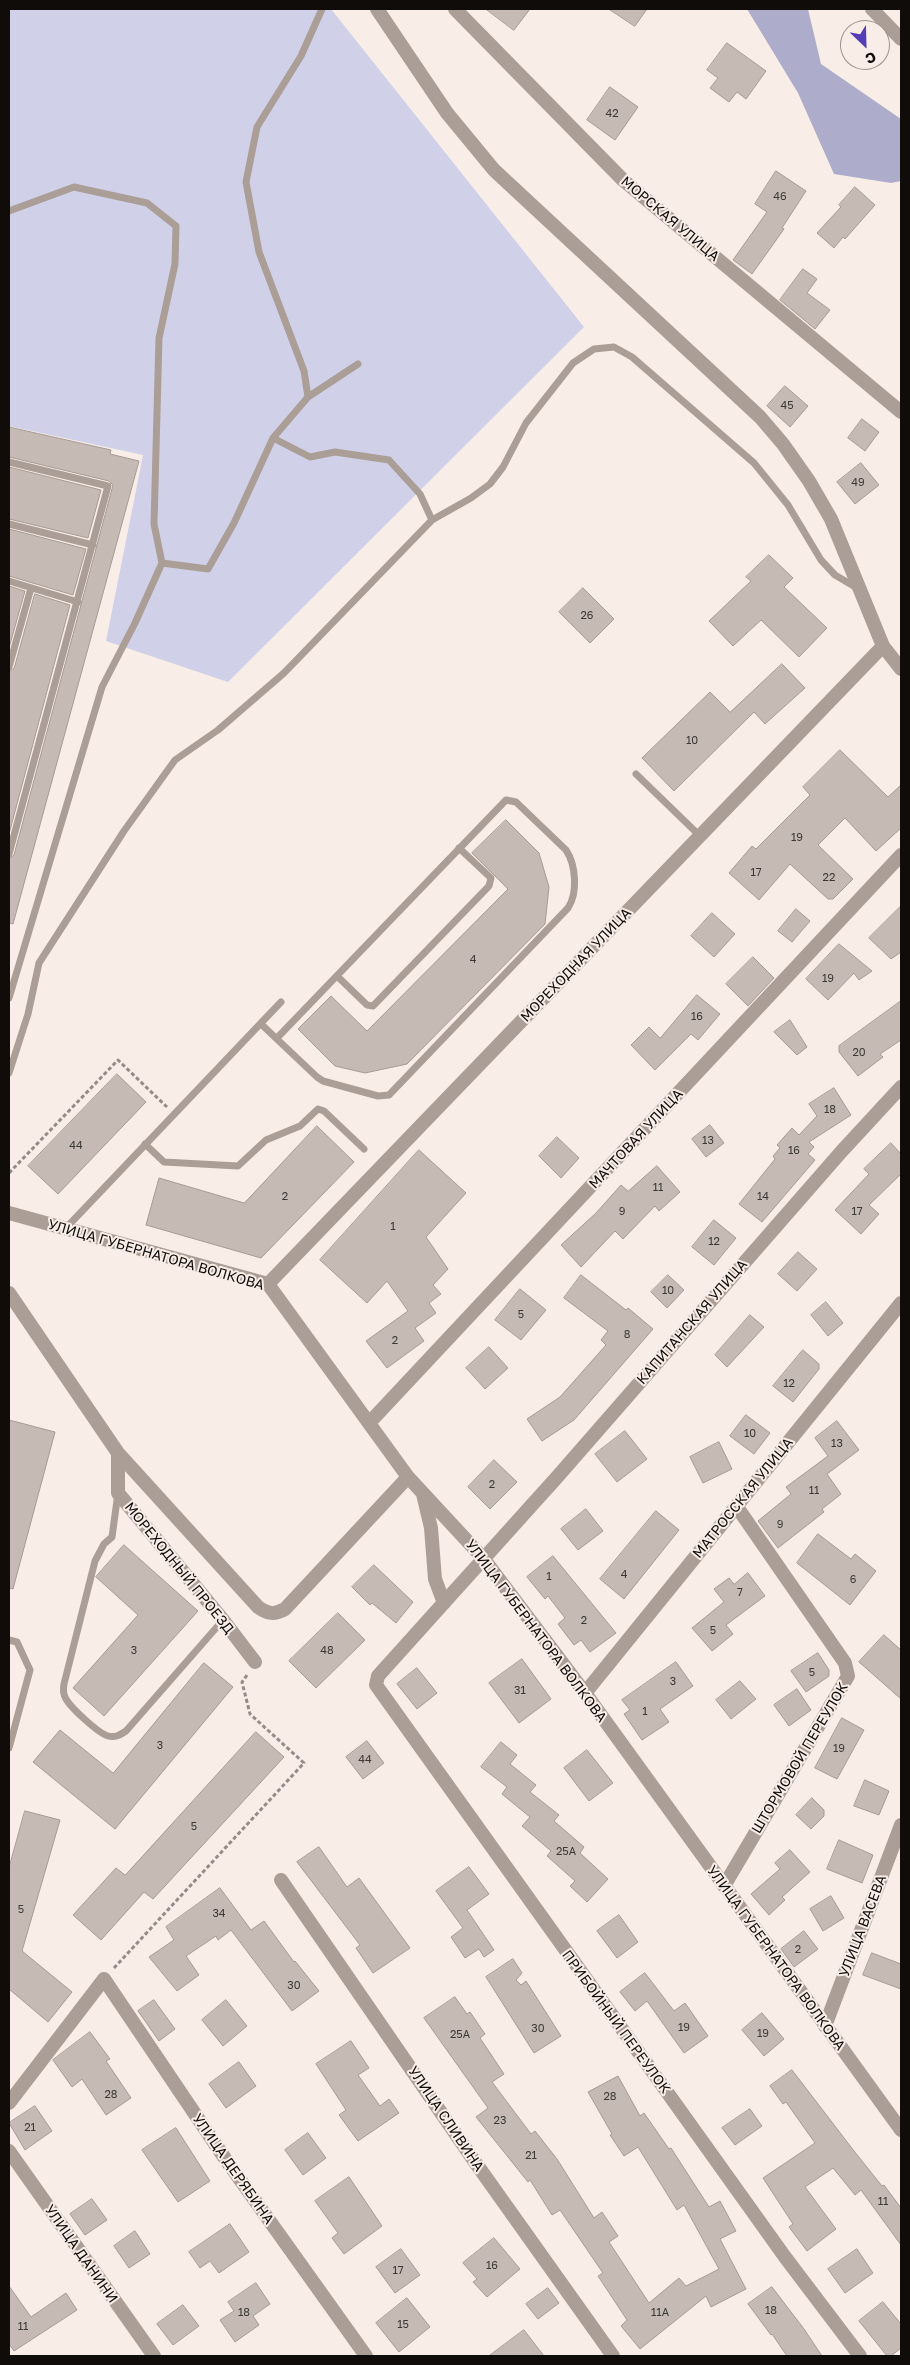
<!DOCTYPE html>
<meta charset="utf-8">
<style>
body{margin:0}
#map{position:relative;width:910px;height:2365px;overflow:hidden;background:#f9eee7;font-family:"Golos Text",sans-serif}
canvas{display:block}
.frame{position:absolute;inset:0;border:10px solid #0f0c0a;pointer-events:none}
.north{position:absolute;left:840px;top:20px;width:50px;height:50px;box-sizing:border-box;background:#f9eee7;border:1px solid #9b948f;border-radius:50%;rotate:156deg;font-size:14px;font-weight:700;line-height:20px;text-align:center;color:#0f0c0a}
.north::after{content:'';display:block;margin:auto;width:18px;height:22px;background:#543db5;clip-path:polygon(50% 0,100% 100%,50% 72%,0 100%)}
</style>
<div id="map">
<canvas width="910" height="2365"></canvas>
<div class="frame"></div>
<div class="north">С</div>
</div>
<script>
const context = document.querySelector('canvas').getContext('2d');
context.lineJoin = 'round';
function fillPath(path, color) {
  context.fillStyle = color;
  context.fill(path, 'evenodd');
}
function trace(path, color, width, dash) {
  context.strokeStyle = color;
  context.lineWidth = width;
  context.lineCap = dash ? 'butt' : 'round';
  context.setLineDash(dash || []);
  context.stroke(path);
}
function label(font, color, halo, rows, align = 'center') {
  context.font = font + ' "Golos Text",sans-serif';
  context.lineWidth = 4;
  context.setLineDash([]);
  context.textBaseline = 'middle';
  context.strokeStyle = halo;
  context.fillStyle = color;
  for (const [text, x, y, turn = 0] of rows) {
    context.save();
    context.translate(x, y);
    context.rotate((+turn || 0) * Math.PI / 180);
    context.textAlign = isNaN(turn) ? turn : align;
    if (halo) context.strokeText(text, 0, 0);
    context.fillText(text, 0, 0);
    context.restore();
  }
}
const green = new Path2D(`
 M9,9H331L584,327L228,682L106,641L143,455L9,426Z`);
const forest = new Path2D(`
 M747,9H808L821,64L901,119V181L891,183L834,174L798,93Z`);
const building = new Path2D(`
 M486,9H530L514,30Z
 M609,9H647L635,26Z
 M727,43L766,71L746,99L737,92L729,102L710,88L718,78L707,70Z
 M610,87L638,107L615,140L587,120Z
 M776,171L806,191L782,228L784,229L752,274L733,260L767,212L755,204Z
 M855,187L875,205L845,239L843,237L834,248L817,233L841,207L839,205Z
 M803,269L817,279L807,293L830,310L815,329L780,300Z
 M785,386L808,406L790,427L767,406Z
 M862,419L879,432L865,451L848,438Z
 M9,427L111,450L110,454L139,461L13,924L9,923V859L14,855L113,485L109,481L9,457Z
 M861,463L879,485L855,504L837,482Z
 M9,467L101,490L88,538L9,519Z
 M9,529L86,549L73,595L9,576Z
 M769,555L793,578L784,587L827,628L799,657L761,620L733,646L709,621L751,581L746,577Z
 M9,586L25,591L9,648Z
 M583,588L614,619L590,643L559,612Z
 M35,594L70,605L9,834V672L14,668Z
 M782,664L805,688L765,724L754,712L674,791L642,758L710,692L730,712Z
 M840,750L888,797L901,785V828L876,851L845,818L818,845L853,879L833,899H828L790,864L759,900L729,873L752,846L756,849L810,795L803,787Z
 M506,820L539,853L549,887L545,924L407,1064L365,1073L335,1066L298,1029L331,996L367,1031L508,889L472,853Z
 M901,906V952L891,959L869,938Z
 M796,909L810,921L792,942L778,931Z
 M712,913L735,934L714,957L691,936Z
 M839,944L872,971L859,980L854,973L828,1000L806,979Z
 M753,957L774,978L748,1006L726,984Z
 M697,995L720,1014L698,1040L691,1034L655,1070L631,1045L649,1027L660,1038Z
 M901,1001V1040L880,1054L883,1057L858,1076L839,1052V1046Z
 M790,1020L807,1047L797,1055L774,1032Z
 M117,1074L146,1102L58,1194L28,1166Z
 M834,1088L851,1115L809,1142L814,1147L808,1154L815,1160L762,1222L739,1204L775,1159L773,1156L780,1148L777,1145L792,1128L799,1135L817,1116L809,1104Z
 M710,1125L724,1143L706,1157L692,1139Z
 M317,1126L354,1162L261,1258L146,1225L159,1178L244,1203Z
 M557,1137L579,1158L561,1178L539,1156Z
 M891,1143L901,1154V1174L869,1205L879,1214L861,1234L835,1210L869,1174L864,1169Z
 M419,1150L466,1193L426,1237L448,1269L433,1285L441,1294L429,1303L436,1313L415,1328L424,1341L387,1368L366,1341L408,1311L387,1281L367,1303L320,1260Z
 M657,1166L680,1192L659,1211L655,1206L623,1239L615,1231L581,1267L561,1245L596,1213L621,1185L628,1191Z
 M714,1220L736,1238L714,1265L692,1247Z
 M798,1252L817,1269L797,1291L778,1274Z
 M581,1275L626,1310L628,1308L653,1329L574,1420L542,1441L527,1419L560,1397L606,1345L601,1340L608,1331L564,1298Z
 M668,1275L684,1290L667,1308L651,1292Z
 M520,1289L546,1310L521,1340L495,1320Z
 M826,1302L843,1323L828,1336L811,1315Z
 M750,1315L764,1327L727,1367L715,1355Z
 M489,1347L508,1368L485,1389L466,1368Z
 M803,1350L819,1364V1369L793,1402L773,1386Z
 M746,1415L770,1433L754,1454L730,1436Z
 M9,1420L55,1432L13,1589L9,1588Z
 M837,1421L859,1450L827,1474L841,1494L822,1509L824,1512L778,1548L758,1521L791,1494L786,1487L828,1456L815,1438Z
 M625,1431L647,1459L617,1482L595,1454Z
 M719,1442L732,1469L703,1483L690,1457Z
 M494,1460L517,1482L490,1509L468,1487Z
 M586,1509L603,1531L578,1550L561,1529Z
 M656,1511L679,1530L624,1599L600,1579Z
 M818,1534L851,1559L855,1554L876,1571L850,1605L797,1563Z
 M124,1545L198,1611L104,1716L73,1688L138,1615L96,1577Z
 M553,1556L616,1633L590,1652L581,1640L574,1645L558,1624L565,1618L548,1596L545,1599L527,1577Z
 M374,1565L413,1602L396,1623L372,1603L370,1605L352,1587Z
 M748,1573L765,1596L726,1625L733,1634L712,1651L692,1628L724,1602L714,1589L729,1578L734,1584Z
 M338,1613L365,1640L316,1688L289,1661Z
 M884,1635L901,1650V1699L859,1662Z
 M818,1653L829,1670V1676L806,1692L791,1671Z
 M522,1659L551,1699L519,1723L489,1683Z
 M676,1662L693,1686L660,1709L669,1722L642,1740L624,1714L630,1710L622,1700Z
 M204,1663L233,1687L115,1829L33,1762L60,1730L113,1773Z
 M417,1668L437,1693L417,1709L397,1684Z
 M740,1681L756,1699L731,1719L716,1700Z
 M797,1689L811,1710L789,1726L774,1705Z
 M842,1718L864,1730L837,1779L815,1768Z
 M256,1732L284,1757L153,1899L144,1892L101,1940L73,1915L116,1868L125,1875Z
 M367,1741L384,1763L363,1779L346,1757Z
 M501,1742L517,1755L510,1764L536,1785L530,1792L559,1815L554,1821L584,1847L580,1853L608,1879L587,1902L570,1886L575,1881L547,1856L551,1851L522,1826L530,1817L502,1794L507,1787L481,1767Z
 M587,1750L613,1783L589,1801L564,1768Z
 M865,1780L889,1791L879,1815L854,1806Z
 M812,1798L824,1810V1816L811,1829L796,1815Z
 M25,1811L60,1820L22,1951L72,1992L48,2022L9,1989V1868Z
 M839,1840L873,1855L862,1883L827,1869Z
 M319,1847L347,1887L359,1878L410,1948L373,1973L356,1948L360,1945L297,1862Z
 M790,1850L810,1872L782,1897L785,1900L769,1915L751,1894L780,1869L775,1863Z
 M469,1867L489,1894L467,1910L494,1950L484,1957L479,1949L465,1958L451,1937L463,1928L436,1891Z
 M220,1888L251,1930L264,1921L294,1962L295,1961L319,1991L292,2011L231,1930L218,1940L216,1936L186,1956L199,1975L177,1991L149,1957L174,1940L166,1927Z
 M831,1896L844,1918L823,1931L810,1909Z
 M619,1915L638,1942L617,1958L597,1931Z
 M804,1931L818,1949L794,1967L781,1949Z
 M872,1953L901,1964V1989L863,1975Z
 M513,1959L522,1973L516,1980L521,1985L526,1981L561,2036L534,2053L486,1977Z
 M645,1973L674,2011L685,2003L708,2036L684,2053L647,2001L635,2011L620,1992Z
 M455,1997L467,2014L470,2012L485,2034L480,2038L504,2074L492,2082L531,2134L535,2131L557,2159L594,2218L602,2212L618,2236L609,2242L649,2303L679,2278L686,2286L719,2269L684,2205L677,2210L638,2147L624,2156L610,2135L612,2134L588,2092L618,2076L640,2116L644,2113L669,2149L671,2148L709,2207L720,2201L736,2231L720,2239L746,2289L711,2307L706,2296L640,2349L621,2326L627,2320L598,2276L603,2273L560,2210L552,2215L530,2180L528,2182L476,2117L488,2108L424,2018Z
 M154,2000L175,2029L159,2041L138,2011Z
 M226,2000L247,2026L223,2046L202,2020Z
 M762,2013L784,2039L764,2056L742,2030Z
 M90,2032L110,2059L106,2061L131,2098L106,2115L82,2079L72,2087L53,2060Z
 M351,2041L369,2068L358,2075L380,2106L389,2099L399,2113L358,2141L339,2115L346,2110L316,2064Z
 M239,2062L256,2086L226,2108L209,2084Z
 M792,2070L854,2151L882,2186L884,2185L901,2208V2245L861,2190L855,2195L833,2168L805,2187L836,2229L807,2251L789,2227L793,2224L763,2178L815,2143L786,2102L783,2104L770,2086Z
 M35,2106L52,2131L25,2150L9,2123Z
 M750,2109L762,2126L735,2145L722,2128Z
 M176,2128L210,2181L178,2202L142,2150Z
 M308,2133L326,2158L303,2175L285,2150Z
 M349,2177L382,2226L344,2254L332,2238L338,2233L315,2201Z
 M92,2199L107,2220L85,2235L70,2214Z
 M230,2224L249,2252L219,2273L210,2261L200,2268L189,2252Z
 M135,2231L150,2254L129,2268L114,2246Z
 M494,2238L520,2269L487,2297L473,2282L477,2279L463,2263Z
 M401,2249L420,2275L395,2293L376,2267Z
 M857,2249L873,2273L845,2293L828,2269Z
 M256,2283L270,2304L253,2316L259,2325L235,2342L220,2320L234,2311L228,2302Z
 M9,2286L31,2317L66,2293L77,2310L14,2351L9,2344Z
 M772,2287L804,2329L822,2356H787L772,2334L771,2335L748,2304Z
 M548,2288L559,2303L538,2319L526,2304Z
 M407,2298L430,2327L399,2352L376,2323Z
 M883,2302L901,2324V2348L891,2356H887L859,2321Z
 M183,2305L199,2326L173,2345L157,2324Z
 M524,2330L544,2356H489Z`);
const path = new Path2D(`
 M9,1173L118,1060L167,1107
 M114,1968L304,1763L250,1714L242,1682L247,1675`);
const service = new Path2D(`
 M9,211L74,187L147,203L176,226L175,264L159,338L154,524L162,563
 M308,397L304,371L259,252L246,182L257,127L301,56L322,9
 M273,438L310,457L335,452L389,460L420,494L432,520L471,498L490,484L503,467L526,423L573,363L594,349L614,347L632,357L754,463L788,505L821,560L835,575L857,588
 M9,462L108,486L9,854
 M9,524L93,545
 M9,581L78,602
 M9,667L31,588
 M636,774L700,836
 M337,976L367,1005L373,1006L489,886L491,878L459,848
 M9,998L102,687L135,623L162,563L208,569L234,523L273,438L308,397L358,364
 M261,1024L317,1077L323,1081L378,1096L389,1095L568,908C578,893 576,865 566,850L516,802L506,800L277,1038
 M9,1073L28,1014L39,963L124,831L175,760L218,730L284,673L432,520
 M145,1144L164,1162L238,1166L266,1140L300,1126L318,1109L324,1111L364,1149
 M65,1229L281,1002
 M118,1493L112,1537L104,1544L95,1561L64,1684C63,1689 63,1694 66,1699C71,1708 98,1733 108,1736C115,1738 120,1735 126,1731L223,1620
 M9,1640L17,1642L30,1670L9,1748`);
const minor = new Path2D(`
 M377,9L447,113L494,170L760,417L783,444L809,481L831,519L883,646L901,669
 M455,9L623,180L901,412
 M872,9L901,39
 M9,1213L268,1284L408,1477L483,1558L585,1693L901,2130
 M268,1284L883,646
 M9,1293L118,1453V1493L223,1620L255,1662
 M370,1422L901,855
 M118,1453L258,1607C268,1614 274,1615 285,1609L408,1477
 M423,1494L431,1528L435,1579L444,1603
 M585,1693L901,1303
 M281,1880L475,2162L613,2356
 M724,1886L848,1676L845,1663L737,1507
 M825,2026L901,1825
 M9,2103L104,1979L224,2157L366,2356
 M9,2151L154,2356
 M860,2356L785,2257L376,1685L378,1676L558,1476L841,1152L901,1087`);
const numberNames = [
 ["42",612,114],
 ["46",780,197],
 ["45",787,406],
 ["49",858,483],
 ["26",587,616],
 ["10",692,741],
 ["19",797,838],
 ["17",756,873],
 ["22",829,878],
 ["4",473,960],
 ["19",828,979],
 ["16",697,1017],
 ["20",859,1053],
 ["18",830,1110],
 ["13",708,1141],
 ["44",76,1146],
 ["16",794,1151],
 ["11",658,1188],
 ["2",285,1197],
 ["14",763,1197],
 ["9",622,1212],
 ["17",857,1212],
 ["1",393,1227],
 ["12",714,1242],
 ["10",668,1291],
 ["5",521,1315],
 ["8",627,1335],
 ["2",395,1341],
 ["12",789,1384],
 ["10",750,1434],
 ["13",837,1444],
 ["2",492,1485],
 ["11",814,1491],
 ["9",780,1525],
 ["4",624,1575],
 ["1",549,1577],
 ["6",853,1580],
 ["7",740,1593],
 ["2",584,1621],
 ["5",713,1631],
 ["3",134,1651],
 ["48",327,1651],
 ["5",812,1673],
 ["3",673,1682],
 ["31",520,1691],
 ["1",645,1712],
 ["3",160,1746],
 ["19",839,1749],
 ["44",365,1760],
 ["5",194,1827],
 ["25А",566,1852],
 ["5",21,1910],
 ["34",219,1914],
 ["2",798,1950],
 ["30",294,1986],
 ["19",684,2028],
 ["30",538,2029],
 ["19",763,2034],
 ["25А",460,2035],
 ["28",111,2095],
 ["28",610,2097],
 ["23",500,2121],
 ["21",30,2128],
 ["21",531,2156],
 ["11",883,2202],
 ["16",492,2266],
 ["17",398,2271],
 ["18",771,2311],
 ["18",244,2313],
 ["11А",660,2313],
 ["15",403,2325],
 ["11",23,2327]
];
const streetNames = [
 ["МОРСКАЯ УЛИЦА",670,219,40],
 ["МОРЕХОДНАЯ УЛИЦА",576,965,-46],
 ["МАЧТОВАЯ УЛИЦА",636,1139,-47],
 ["УЛИЦА ГУБЕРНАТОРА ВОЛКОВА",156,1255,16],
 ["КАПИТАНСКАЯ УЛИЦА",692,1322,-49],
 ["МАТРОССКАЯ УЛИЦА",743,1498,-51],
 ["МОРЕХОДНЫЙ ПРОЕЗД",179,1568,51],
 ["УЛИЦА ГУБЕРНАТОРА ВОЛКОВА",536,1631,53],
 ["ШТОРМОВОЙ ПЕРЕУЛОК",800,1758,-59],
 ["УЛИЦА ВАСЕВА",863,1926,-69],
 ["УЛИЦА ГУБЕРНАТОРА ВОЛКОВА",776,1958,54],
 ["ПРИБОЙНЫЙ ПЕРЕУЛОК",616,2022,54],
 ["УЛИЦА СЛИВИНА",446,2119,56],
 ["УЛИЦА ДЕРЯБИНА",233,2169,55],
 ["УЛИЦА ДАНИНИ",81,2254,55]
];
fillPath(green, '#d0d1e9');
fillPath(forest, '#adadcb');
fillPath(building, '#c5bab4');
trace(building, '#a59b95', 1);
trace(path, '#938c87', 3, [4, 2.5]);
trace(service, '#ab9e97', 7);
trace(minor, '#ab9e97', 14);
label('11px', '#3c3834', null, numberNames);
label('14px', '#0f0c0a', '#f9eee7', streetNames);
</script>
